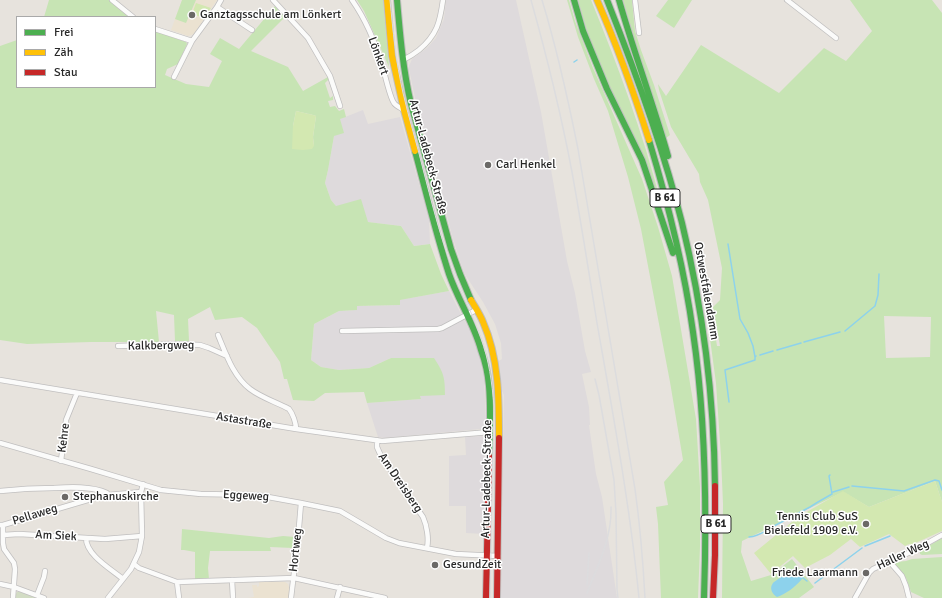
<!DOCTYPE html>
<meta charset="utf-8">
<style>
body{margin:0}
#map{position:relative;width:942px;height:598px;overflow:hidden;background:#e7e3dd;font-family:Signika,sans-serif}
canvas{display:block}
.legend{position:absolute;left:16px;top:16px;width:140px;height:72px;box-sizing:border-box;background:#fff;border:1px solid #a9a9a9;margin:0;padding:5px 7px;list-style:none;font-size:12px;color:#282828}
.legend li{display:flex;align-items:center;gap:8px;height:20px}
.legend b{width:20px;border:1px solid #a9a9a9}
</style>
<div id="map">
<canvas width="942" height="598"></canvas>
<ul class="legend">
<li><b style="height:5px;background:#4caf50"></b>Frei</li>
<li><b style="height:5px;background:#ffc107"></b>Zäh</li>
<li><b style="height:5px;background:#c62828"></b>Stau</li>
</ul>
</div>
<script>
const context = document.querySelector('canvas').getContext('2d');
context.lineJoin = 'round';
function fillPath(path, color) {
  context.fillStyle = color;
  context.fill(path, 'evenodd');
}
function trace(path, color, width, dash) {
  context.strokeStyle = color;
  context.lineWidth = width;
  context.lineCap = dash ? 'butt' : 'round';
  context.setLineDash(dash || []);
  context.stroke(path);
}
function label(font, color, halo, rows, align = 'center') {
  context.font = font + ' Signika,sans-serif';
  context.lineWidth = 3;
  context.setLineDash([]);
  context.textBaseline = 'middle';
  context.strokeStyle = halo;
  context.fillStyle = color;
  for (const [text, x, y, turn = 0] of rows) {
    context.save();
    context.translate(x, y);
    context.rotate((+turn || 0) * Math.PI / 180);
    context.textAlign = isNaN(turn) ? turn : align;
    if (halo) context.strokeText(text, 0, 0);
    context.fillText(text, 0, 0);
    context.restore();
  }
}
const industrial = new Path2D(`
 M446,0H516L541,112L567,261L575,293L585,351L591,372L582,374L589,407L590,425H589L596,474L602,497L617,598H501L504,395L502,391L499,361L502,359L501,343L495,324L483,302L464,273L453,239L431,154L418,112L409,69V66L412,59L427,48L436,38L444,19Z
 M363,110L368,124L400,117L429,219L430,244L414,246L401,226L368,222L336,206L331,200L325,183L328,170L334,136L340,119Z
 M449,291L470,331L478,350L484,378L485,402L486,425L483,428L481,429L384,438L378,437L367,403L421,399L420,396L391,358L369,368L339,370L321,367L311,360L314,324L339,311L356,310L357,306L399,305V300Z
 M480,436H482L485,439L484,534L466,533V506H449V456L466,455L465,437Z`);
const education = new Path2D(`
 M182,0H217L194,34L188,36L171,30Z
 M259,582H285L288,584L289,587V598H248L254,597L252,585H257V587L259,586Z`);
const green = new Path2D(`
 M49,0H109L129,17H44Z
 M182,0H196L186,23L175,19Z
 M357,0H383L389,67L364,11Z
 M567,0H569L575,21L593,68L642,179L658,227L672,276L696,419L700,487V547L698,598H661L658,524L656,507L668,505L664,482L683,460L670,382L641,229L628,177L608,111L594,79L578,37Z
 M578,0H591C618,66 643,133 661,203L592,48Z
 M623,0H632L635,31L641,50L654,85L670,135L666,138C652,92 636,46 623,0Z
 M668,0H692L674,28L656,16Z
 M850,0H932L942,13V502L935,481L869,507L843,492L742,541L741,552L751,581L771,575L792,559L814,587L799,598H722L723,504L721,457L716,383L706,309L711,308L717,346H720L713,307L720,300L722,268L708,200L700,182L699,174L671,127L659,90L658,84L666,96L701,45L779,93L824,48L846,61L872,31ZM884,316L931,317L930,357L886,358Z
 M275,6L285,17L251,51L288,67L303,91L328,77L329,79L325,83L330,98L333,96V100L328,101L330,107L335,106L339,111L344,109L346,117L340,119L344,133L334,136L328,170L325,183L331,200L336,206L361,199L368,222L401,226L414,246L430,244L441,274L449,291L400,300V305L357,306V310L339,311L314,324L311,360L321,367L339,370L369,368L391,358H434C444,373 445,378 445,395L420,396L421,399L367,403L364,392L325,393L314,401L293,400L287,379H284L280,362L257,328L242,317L215,320L210,307L188,319L189,341H175L174,315L156,311L159,342H91L27,344L0,340V46L17,40V87H155V31L186,42L187,44L178,64L167,69L165,75L186,84L209,87L222,61L210,54L220,38L239,49ZM296,111L313,115L316,116L313,137L314,146L293,126Z
 M182,529L269,538L283,536L295,537L293,548L270,547L271,551H210L208,568L209,579H195V552L184,550H181Z
 M942,538V554L922,555L920,554V552L922,550Z
 M942,557V598H924L911,592L906,578L895,564L896,562L906,561L912,559Z`);
const cemetery = new Path2D(`
 M17,592H20L37,598H16V594Z`);
const pitch = new Path2D(`
 M196,3L211,8L204,18L192,14Z
 M296,111L313,115L316,116L313,137L314,146L312,149L303,150L292,149L293,126Z
 M935,481L942,502V531L911,545L909,544L905,546L889,534L860,547L851,539L830,555L805,568L793,556L771,574L754,553L798,517L843,491L869,507Z`);
const water = new Path2D(`
 M792,569L800,575L802,579C795,587 786,594 777,597C772,594 769,588 773,583C775,581 789,572 792,569Z`);
const stream = new Path2D(`
 M574,62L577,60
 M728,244L740,319L748,333L753,346L755,357
 M845,331L875,306L878,295L879,274
 M804,342L840,332
 M777,350L801,343
 M760,355L773,351
 M729,402L725,370L755,360V357L756,356
 M852,486L904,491L935,480L939,481L942,490
 M833,492L849,487
 M774,526L810,507L818,502L832,494L829,476L830,475
 M749,537C757,537 766,531 773,527
 M865,546L890,536
 M800,577L803,578L807,581
 M815,583L862,548`);
const street = new Path2D(`
 M112,0L133,17
 M273,0L308,38L330,76L340,106
 M352,0C366,20 376,44 383,68C385,75 390,98 394,103C396,106 401,108 404,110
 M635,0L639,33
 M787,0L836,38
 M217,7L252,30
 M155,29L192,41
 M403,60C409,57 414,54 419,50C437,35 440,22 443,0
 M174,77L192,41L217,7L221,0
 M342,331L438,329L442,328L476,310
 M218,335C226,354 233,376 250,389C262,398 276,402 289,409C293,414 296,423 296,429
 M118,346L178,344L200,345L209,348L227,356
 M0,380L296,429L382,441L490,432
 M377,440V447L381,456L423,517C427,526 429,539 427,548
 M0,443L91,469L161,490L201,494L257,495L301,503L340,511L386,538L399,543L456,554L498,556
 M61,461L66,420L77,393
 M0,491C18,489 36,488 54,488C70,487 92,486 107,493L108,495
 M0,525H3L91,499L108,495L141,492
 M3,525V543L4,549L14,563L15,569L13,598
 M3,535L19,534L105,539L142,536
 M86,538C86,555 111,569 123,579
 M889,561L902,576L906,586L909,598
 M134,564L139,568L177,582L294,578L385,598
 M232,580L233,598
 M177,582L179,598
 M0,584L14,587L44,598
 M37,595L44,577L45,571
 M108,598L131,569L139,552L142,536L141,492L143,484
 M291,598L298,539L301,503
 M337,598L340,587
 M855,598L869,573L873,569L915,550L942,535`);
const fast = new Path2D(`
 M397,0C400,35 403,70 411,104L451,249L460,274L471,300
 M574,0L583,31L607,89L642,160L673,253
 M607,0C636,73 663,147 682,223C703,309 714,397 715,486
 M619,0C634,53 653,103 668,156
 M649,140C668,203 684,267 693,332C706,420 707,509 704,598
 M415,151C426,192 436,234 449,274C458,300 474,324 481,350C485,361 488,374 489,386C491,409 490,433 489,456`);
const slow = new Path2D(`
 M387,0L392,56L404,110L415,151
 M597,0C617,45 634,93 649,140
 M471,300C475,307 480,314 483,322C499,358 499,399 499,438`);
const jam = new Path2D(`
 M486,598L489,456
 M497,598L499,438
 M713,598L715,555V486`);
const tram = new Path2D(`
 M390,0C393,31 396,62 403,93C409,119 417,144 423,169C431,200 439,232 450,262C459,288 472,312 481,338C489,360 492,383 494,406L490,598`);
const rail = new Path2D(`
 M531,0C547,57 561,114 572,172C581,222 589,273 597,323C613,414 630,506 639,598
 M542,0C557,49 568,99 578,149L635,489C640,525 643,561 645,598
 M595,379L599,395L614,480L616,513L617,589L618,598
 M587,585L589,553
 M587,593C598,565 612,538 611,507`);
const markers = [
 [192,15,4,"#6b6967"],
 [488,165,4,"#6b6967"],
 [65,497,4,"#6b6967"],
 [866,524,4,"#6b6967"],
 [435,565,4,"#6b6967"],
 [866,573,4,"#6b6967"]
];
const shields = [
 [665,198,30],
 [716,524,30]
];
const shieldNames = [
 ["B 61",665,198],
 ["B 61",716,524]
];
const poiNames = [
 ["Ganztagsschule am Lönkert",200,15],
 ["Carl Henkel",496,165],
 ["Stephanuskirche",73,497],
 ["Tennis Club SuS",858,517,"right"],
 ["Bielefeld 1909 e.V.",858,531,"right"],
 ["GesundZeit",443,565],
 ["Friede Laarmann",858,573,"right"]
];
const streetNames = [
 ["Lönkert",378,56,70],
 ["Artur-Ladebeck-Straße",428,157,75],
 ["Ostwestfalendamm",706,291,80],
 ["Kalkbergweg",161,346,-1],
 ["Astastraße",244,421,9],
 ["Kehre",64,438,-83],
 ["Artur-Ladebeck-Straße",487,479,-89],
 ["Am Dreisberg",400,483,56],
 ["Eggeweg",246,496,3],
 ["Pellaweg",35,515,-17],
 ["Am Siek",56,536,3],
 ["Hortweg",296,550,-84],
 ["Haller Weg",903,555,-25]
];
fillPath(industrial, '#dedadc');
fillPath(education, '#ebe2d1');
fillPath(green, '#c7e4b4');
fillPath(cemetery, '#d2dcc4');
fillPath(pitch, '#d3e8b1');
fillPath(water, '#8dd2ec');
trace(stream, '#8dd2ec', 1.5);
trace(street, '#c0bfbf', 6);
trace(fast, '#c0bfbf', 8);
trace(slow, '#c0bfbf', 8);
trace(jam, '#c0bfbf', 8);
trace(street, '#fbfbfa', 4.5);
trace(fast, '#4caf50', 6);
trace(slow, '#ffc107', 6);
trace(jam, '#c62828', 6);
trace(tram, '#dcdcde', 1);
trace(rail, '#dcdcde', 1.5);
for (const [x, y, r, color] of markers) {
  const dot = new Path2D();
  dot.arc(x, y, r, 0, 2 * Math.PI);
  context.fillStyle = color;
  context.fill(dot);
  trace(dot, '#fff', 1.5);
}
for (const [x, y, w] of shields) {
  const box = new Path2D();
  box.roundRect(x - w / 2, y - 9, w, 18, 3);
  context.fillStyle = '#fff';
  context.fill(box);
  trace(box, '#282828', 1);
}
label('bold 11px', '#282828', null, shieldNames);
label('12px', '#282828', '#fff', poiNames, 'left');
label('12px', '#282828', '#fff', streetNames);
</script>
